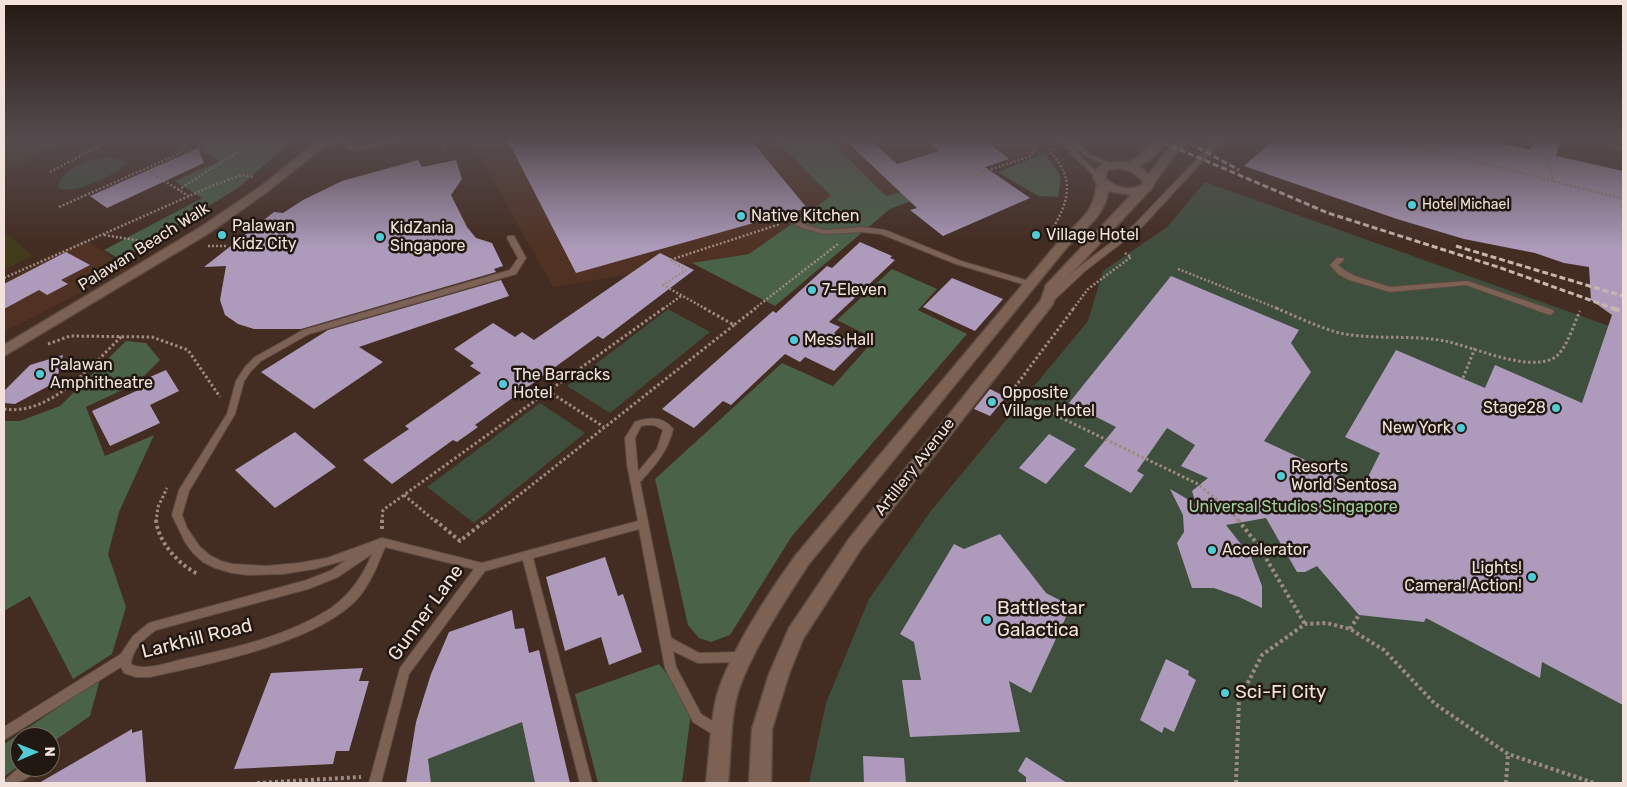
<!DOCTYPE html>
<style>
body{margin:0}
#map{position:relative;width:1627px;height:787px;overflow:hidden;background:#432c21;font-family:Rubik,sans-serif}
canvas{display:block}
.frame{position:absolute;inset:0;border:5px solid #f2e2db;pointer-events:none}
.north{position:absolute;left:10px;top:727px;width:50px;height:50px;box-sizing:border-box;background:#221812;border:1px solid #756962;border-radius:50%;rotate:89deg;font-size:14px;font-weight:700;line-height:20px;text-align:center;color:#f2e2db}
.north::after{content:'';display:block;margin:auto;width:18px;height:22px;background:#52cbd7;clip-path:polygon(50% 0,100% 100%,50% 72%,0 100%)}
</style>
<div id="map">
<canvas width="1627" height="787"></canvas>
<div class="frame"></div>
<div class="north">N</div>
</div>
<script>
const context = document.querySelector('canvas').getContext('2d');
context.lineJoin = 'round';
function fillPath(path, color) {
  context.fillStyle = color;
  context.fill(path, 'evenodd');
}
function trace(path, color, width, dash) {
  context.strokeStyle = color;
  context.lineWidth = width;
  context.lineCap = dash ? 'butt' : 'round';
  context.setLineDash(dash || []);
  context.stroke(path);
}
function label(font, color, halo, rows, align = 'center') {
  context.font = font + ' Rubik,sans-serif';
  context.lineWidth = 5;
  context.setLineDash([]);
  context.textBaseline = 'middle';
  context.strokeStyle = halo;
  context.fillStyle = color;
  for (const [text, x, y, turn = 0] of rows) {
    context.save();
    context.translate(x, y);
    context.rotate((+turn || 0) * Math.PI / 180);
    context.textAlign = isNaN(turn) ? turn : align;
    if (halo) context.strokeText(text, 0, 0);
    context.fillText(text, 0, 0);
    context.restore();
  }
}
const built = new Path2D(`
 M470,139H778L831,196L749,254L553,287Z
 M829,139H1031L1043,150L886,196Z
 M85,239L128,268L4,332V282Z`);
const green = new Path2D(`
 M112,157L127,162C117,176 73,195 57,188C64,165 91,159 112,157Z
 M1205,182L1623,331V783H809L826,703L869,599L930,512L1088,321L1103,271L1167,227Z
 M668,309L710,332L610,413L567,386Z
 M540,403L585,433L474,523L427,487Z
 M522,722L535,783H431L428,759Z`);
const forest = new Path2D(`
 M197,139H294L238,188L121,260L104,250L202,198L175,181L219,161L195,146Z
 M775,139H829L886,196L908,190L916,199L890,209L775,306L692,263L749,254L831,196Z
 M1045,153L1061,177L1058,197L1038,196L998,172Z
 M892,269L937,289L918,310L967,334L792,536L730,635L711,642L699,638L688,625L655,479L782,363L833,386L875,339L837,320Z
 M126,341L146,343L160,360L137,383L86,407L105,456L154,435L119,512L108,554L126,607L112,654L73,679L30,596L4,611V421H20L60,406Z
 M659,664L692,704L682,783H598L575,694Z
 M100,679L90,716L50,744V737H20V765L4,777V744Z`);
const sand = new Path2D(`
 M4,139H74L8,167L4,172Z
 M4,232L33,255L4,270Z`);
const building = new Path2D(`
 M507,139H750L807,208L576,273Z
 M844,139H869L897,164L939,151L925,139H983L1009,159L985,167L1030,198L943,236L910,210L917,208Z
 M1275,139H1484L1530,150L1536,139H1561L1556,156L1623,171V705L1542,662L1540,678L1426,618L1424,622L1359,615L1317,566L1305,572H1297L1266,518L1226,525L1251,557L1262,586V608L1239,597L1214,588H1192L1177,543L1184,532L1183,515L1170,489L1196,504L1192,491L1208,478L1181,466L1195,445L1167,428L1137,471L1144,475L1131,493L1084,466L1116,427L1069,403L1171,276L1299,330L1291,343L1311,372L1264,441L1363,487L1380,453L1345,437L1396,350L1485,388L1495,365L1582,403L1612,315L1591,300L1589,267L1564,263L1535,253L1464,239L1397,219L1244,166Z
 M198,148L204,163L107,208L90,196Z
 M418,160L422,167L456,160L462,179L451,195L467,227L476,238L492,243L503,266L494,269L496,272L301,329H254L238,324L225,315L220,300L226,266L204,267L274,212L283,213L303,200L342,181Z
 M860,242L892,256L890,258L895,260L829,322L840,327L834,333L859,346L834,371L805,357L800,362L785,354L731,405L723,401L694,428L662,409L773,311L776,313L827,266L832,268Z
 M66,252L90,265L61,280L68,284L47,295L39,290L4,309V284Z
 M660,253L694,270L603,339L598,336L475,425L478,427L457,442L453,440L392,484L363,460L409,429L405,426L481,373L470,366L474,363L454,349L493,323L515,337L522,332L534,340Z
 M952,278L1003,299L975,331L923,307Z
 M501,280L509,296L359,347L383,362L314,409L261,372L328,330Z
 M63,355L56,382L15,404L4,403V391L30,365Z
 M166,370L179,391L150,405L160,423L110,446L92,411L154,383L150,377Z
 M990,389L1006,397L990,416L974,409Z
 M295,432L336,467L275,508L235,470Z
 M1049,434L1076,449L1046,484L1019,468Z
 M1000,534L1046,593L1071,606L1031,693L1009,681L1020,732L910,737L902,680H921L914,642L900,634L954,544L964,549Z
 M605,557L618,596L623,594L642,652L609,665L601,637L565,651L546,577Z
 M512,610L515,629L524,628L529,653L539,650L570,783H535L522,722L428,759L431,783H406L416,722L431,674L449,632Z
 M1166,659L1189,671L1188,675L1196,680L1174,732L1164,727L1162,733L1140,720Z
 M363,668L359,681H369L349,751H336L333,764L234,769L271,673Z
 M132,729V733L142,730L146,783H39Z
 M863,756L904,758L906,783H864Z
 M1026,757L1067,783H1026V777L1018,771Z`);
const pathFar2 = new Path2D(`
 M442,139L446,151
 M1388,139L1623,199
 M1552,139L1546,153L1554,182
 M1601,139L1623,150
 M50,172L112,139
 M150,172L190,197
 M972,176L1031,156L1040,139
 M178,190L258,139
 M59,207L174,156L182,151L187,139
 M1049,234C1068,205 1077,179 1050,152L1051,147
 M104,235L154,243
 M208,246H227
 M1178,269L1279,309
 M4,278L214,185L242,175L254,177
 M663,309L681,296
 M706,309L663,285L686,270L670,260L780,224
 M754,309L838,244
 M1073,309L1088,289L1131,257L1125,253`);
const pathFar1 = new Path2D(`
 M704,308L734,325L756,308
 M1276,308C1295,316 1316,326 1336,332C1371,341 1409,334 1445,341C1474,347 1524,371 1552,359C1566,353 1573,325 1580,311
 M48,344L70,336L152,337L188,350L220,397
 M1463,378L1475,348
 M1015,387L1074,308
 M548,391L604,427
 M4,409C51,416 92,365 123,335
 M1047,411L1198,484L1231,511L1239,522
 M404,495L436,522
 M156,522L158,507L167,488
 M382,522L383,510L664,308
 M485,522L734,325`);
const path = new Path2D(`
 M156,520C158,542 179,565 198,574
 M435,520L460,541L486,520
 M1238,520L1258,545L1305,624
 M382,529V520
 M1350,629L1359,615
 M257,783L361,777
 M1236,783L1239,700L1262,655L1305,624L1327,623L1350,629L1384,650L1435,704L1508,754L1594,783
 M1506,783L1508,754`);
const service = new Path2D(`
 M340,139H346L351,146L355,147L396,139H410L355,151L347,149Z
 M1057,139H1064L1101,177V179H1097Z
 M1067,139H1074L1089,154L1114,165L1111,167L1109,166L1085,156Z
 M1216,139H1223L1141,228L1085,271L1051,303H1045L1044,301L1045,299L1079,267L1135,224Z
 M790,218H796L807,225L824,230L862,227L885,230L961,261L1022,279L1032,282L1033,284L1029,286L956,264L881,234L862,232L824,234L802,228L790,222Z
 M508,236H514L526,258L516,274L309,334L261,361L251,371L244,381L235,414L189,491L182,515L187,528L200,547L211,556L221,561L232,564L266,566L299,563L327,558L382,538L482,563L638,521L627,464L625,438L635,422C648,417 663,416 673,429C668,451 655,466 640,482L671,638L699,653L743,652L747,653L749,657L747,661L743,662L698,663L673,651L676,667L701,714L725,729L727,733L725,737L721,739L717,737L693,722L665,668L639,529L533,558L592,783H580L523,560L485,571L409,674L381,783H369L400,668L474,569L385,547C378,564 371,583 358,598C317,643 209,664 150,677H136L124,673L121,667L4,740V727L121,654L133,636L149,623L307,580L330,571L346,560L314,569L283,574L248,575L232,573L215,568L203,562L193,553L185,542L172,515L179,490L227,414L236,381L245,367L255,357L303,330L510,270L518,258L507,238ZM646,425H654L663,430L657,449L638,472L635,438L641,426ZM372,554C363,576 351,594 331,608C288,636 234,648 184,659C169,662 148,671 132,665L131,663C133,648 145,638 156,630L308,589L338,577Z
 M1337,258H1343L1344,260L1338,265L1344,270L1355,276L1390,287L1467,281L1553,310L1554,312L1550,315L1547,314L1466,285L1390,292L1349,280L1338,274L1330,265Z
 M20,767H36C30,781 17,783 4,783L6,779Z`);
const minor = new Path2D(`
 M327,139H345L323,147L268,191L209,233L4,356V345L201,227L260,187L315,143Z
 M1156,139H1168C1159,151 1140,173 1123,168V164L1134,160Z
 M1179,139H1190L1173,157L1152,186H1144L1142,184L1165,153Z`);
const tertiary = new Path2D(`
 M1119,162L1139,166L1155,180L1153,187L1057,289L1053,304L861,549L803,639L789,674L772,729L771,783H749L752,729L769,674L789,628L849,539L1041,300L1046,285L1131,195L1108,191C1106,214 1084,230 1068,246L808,565C786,599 747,658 737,696C730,721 731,757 728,783H706C709,760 711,717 717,695C730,652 769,592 796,555L1060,240C1080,220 1094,213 1097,183L1093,178C1097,163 1105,164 1119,162ZM1119,168L1131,171L1143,181L1142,185C1129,191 1115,188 1105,178L1108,170Z`);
const railFar1 = new Path2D(`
 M1155,139L1328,213L1501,268L1615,309
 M1182,139L1239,170
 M1456,246L1623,296`);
const rail = new Path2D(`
 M1612,308L1623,312`);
const markers = [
 [1412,205,5,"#52cbd7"],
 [741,216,5,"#52cbd7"],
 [222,235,5,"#52cbd7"],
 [1036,235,5,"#52cbd7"],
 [380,237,5,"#52cbd7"],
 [812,290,5,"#52cbd7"],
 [794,340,5,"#52cbd7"],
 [40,374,5,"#52cbd7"],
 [503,384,5,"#52cbd7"],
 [992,402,5,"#52cbd7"],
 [1556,408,5,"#52cbd7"],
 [1461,428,5,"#52cbd7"],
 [1281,476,5,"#52cbd7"],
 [1212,550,5,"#52cbd7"],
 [1532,577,5,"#52cbd7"],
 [987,620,5,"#52cbd7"],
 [1225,693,5,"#52cbd7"]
];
const farPoinames = [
 ["Hotel Michael",1422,205]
];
const poiNames = [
 ["Native Kitchen",751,216],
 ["Palawan",232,226],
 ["Kidz City",232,244],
 ["KidZania",390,228],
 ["Singapore",390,246],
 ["Village Hotel",1046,235],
 ["7-Eleven",822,290],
 ["Mess Hall",804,340],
 ["Palawan",50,365],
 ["Amphitheatre",50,383],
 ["The Barracks",513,375],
 ["Hotel",513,393],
 ["Opposite",1002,393],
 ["Village Hotel",1002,411],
 ["Stage28",1546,408,"right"],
 ["New York",1451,428,"right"],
 ["Resorts",1291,467],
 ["World Sentosa",1291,485],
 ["Accelerator",1222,550],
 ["Lights!",1522,568,"right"],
 ["Camera! Action!",1522,586,"right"]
];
const streetNames = [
 ["Palawan Beach Walk",144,247,-32],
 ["Artillery Avenue",915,467,-52]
];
const parkNames = [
 ["Universal Studios Singapore",1293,507]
];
const nearPoinames = [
 ["Battlestar",997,609],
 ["Galactica",997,631],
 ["Sci-Fi City",1235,693]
];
const nearStreetnames = [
 ["Gunner Lane",426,613,-54],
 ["Larkhill Road",197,639,-14]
];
fillPath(built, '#4f3223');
fillPath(green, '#3f4f3e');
fillPath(forest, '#496248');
fillPath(sand, '#423a1a');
fillPath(building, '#ae9bbc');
trace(service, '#5d4a40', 2);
trace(minor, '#5d4a40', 3);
trace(tertiary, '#5d4a40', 3);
trace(pathFar2, '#9d8a81', 2.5, [2, 2]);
trace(pathFar1, '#9d8a81', 3, [2.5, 2.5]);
trace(path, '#9d8a81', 4, [3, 3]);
fillPath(service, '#7c6155');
fillPath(minor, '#7c6155');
fillPath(tertiary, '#7c6155');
trace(railFar1, '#c7b6ae', 3, [6, 3]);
trace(rail, '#c7b6ae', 4, [8, 4]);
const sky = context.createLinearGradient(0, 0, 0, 249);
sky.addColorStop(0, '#251812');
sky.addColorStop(0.56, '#554b4e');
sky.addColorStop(1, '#554b4e00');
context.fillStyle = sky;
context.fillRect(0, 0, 1627, 249);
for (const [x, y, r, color] of markers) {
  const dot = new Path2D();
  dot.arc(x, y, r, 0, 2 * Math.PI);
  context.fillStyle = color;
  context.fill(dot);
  trace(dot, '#221812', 2);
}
label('14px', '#f2e2db', '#221812', farPoinames, 'left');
label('16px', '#f2e2db', '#221812', poiNames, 'left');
label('16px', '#f2e2db', '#221812', streetNames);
label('16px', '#a1ce9e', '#221812', parkNames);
label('19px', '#f2e2db', '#221812', nearPoinames, 'left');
label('19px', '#f2e2db', '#221812', nearStreetnames);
</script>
